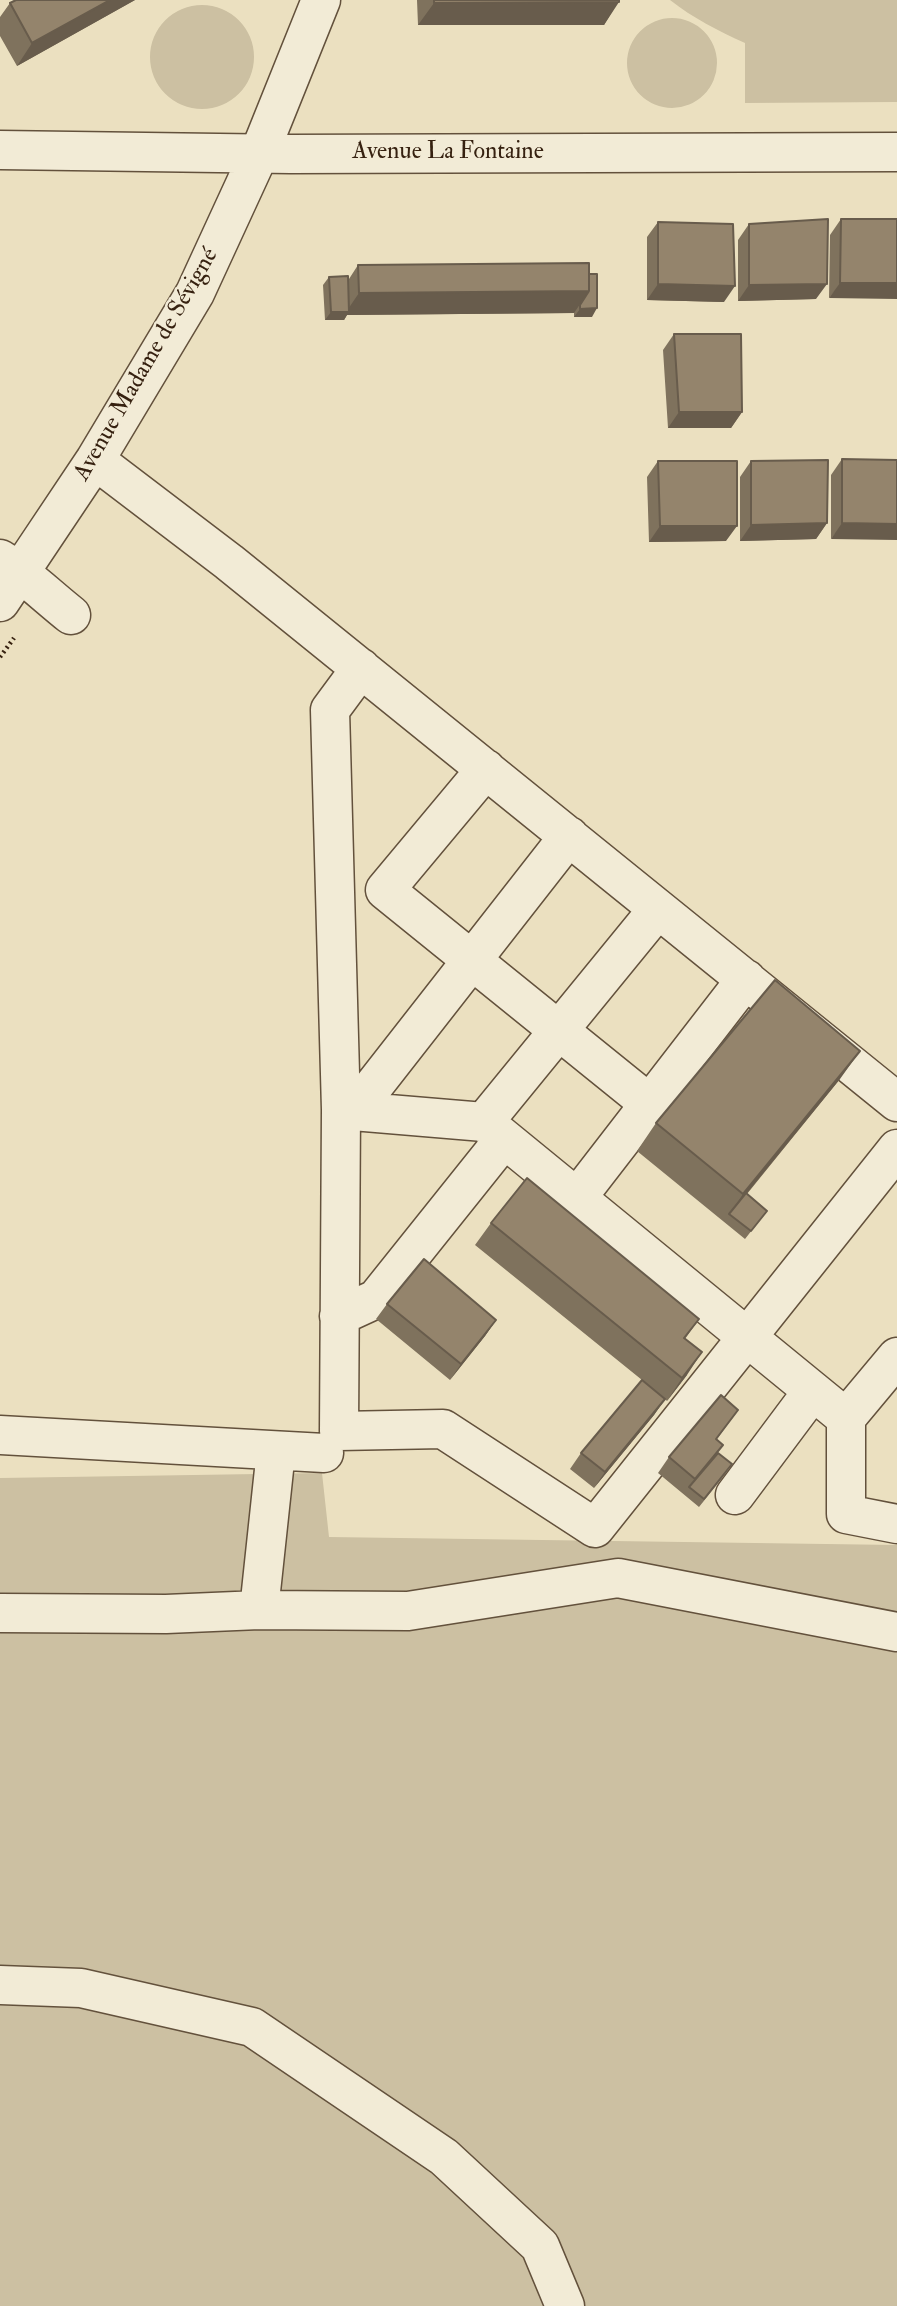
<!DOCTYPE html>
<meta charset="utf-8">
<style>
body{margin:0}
canvas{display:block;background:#ebe0c0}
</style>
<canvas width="897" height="2306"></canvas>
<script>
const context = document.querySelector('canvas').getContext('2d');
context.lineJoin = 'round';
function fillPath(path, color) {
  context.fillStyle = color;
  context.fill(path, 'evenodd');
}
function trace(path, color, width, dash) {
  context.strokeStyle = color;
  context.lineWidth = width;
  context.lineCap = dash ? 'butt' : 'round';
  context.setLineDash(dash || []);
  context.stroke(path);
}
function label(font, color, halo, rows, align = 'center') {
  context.font = font + ' "IM FELL Double Pica",serif';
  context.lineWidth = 5;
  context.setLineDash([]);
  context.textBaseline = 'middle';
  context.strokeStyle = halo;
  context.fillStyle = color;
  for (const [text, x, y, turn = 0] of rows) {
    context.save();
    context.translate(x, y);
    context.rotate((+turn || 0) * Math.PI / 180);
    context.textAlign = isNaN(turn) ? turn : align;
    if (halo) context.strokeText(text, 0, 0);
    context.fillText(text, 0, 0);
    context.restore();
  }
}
const green = new Path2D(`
 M670,0H897V102L745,103V43C718,31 693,18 670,0Z
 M150 57a52 52 0 1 1 104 0a52 52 0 1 1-104 0Z
 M627 63a45 45 0 1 1 90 0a45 45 0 1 1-90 0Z
 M322,1473L329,1537L897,1545V2306H0V1478Z`);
const path = new Path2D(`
 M0,657L14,638`);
const minor = new Path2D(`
 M0,150L291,154L897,152
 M95,460L229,562L897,1102
 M0,559C26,575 47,596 71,615
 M0,602L95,460L195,293L259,154L321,0
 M361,668L330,710L341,1110L339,1431L443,1429L595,1528L897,1149
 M486,769L385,890L651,1105
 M341,1110L484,1122L846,1418
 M354,1111L569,836
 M484,1122L658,909
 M576,1199L746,979
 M339,1316L376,1299L504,1139
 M897,1357L846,1418V1514L897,1524
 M0,1435L324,1453
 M735,1495L812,1392
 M259,1610L276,1451
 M0,1613L166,1614L259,1610L408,1611L618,1578L897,1632
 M0,1985L81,1988L252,2027L444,2157L540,2246L565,2306`);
const wall = new Path2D(`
 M16,0H135L17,66L0,36V17L10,3Z
 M417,0H619L604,25H418Z
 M841,219H897L829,298L830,235Z
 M658,222L724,302L647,300V237Z
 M749,224L816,299L738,301V240Z
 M589,263L592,317H574V313L347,315L344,320H325L323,285L329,277L349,279L358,265Z
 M674,334L742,412L731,428H668L663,350Z
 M842,459L897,460L831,539V475Z
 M658,461L726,541L649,542L647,477Z
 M751,461L827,523L816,539L740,541V477Z
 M840,1079L747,1194L767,1211L745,1239L637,1151L656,1123Z
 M491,1223L699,1319L685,1339L687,1375L667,1401L665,1399L654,1415L594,1488L570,1469L581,1453L642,1380L475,1245Z
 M387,1304L496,1320L485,1336L450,1380L376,1319Z
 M738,1410L717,1439L718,1453L727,1472L699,1507L658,1473L669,1457Z`);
const shadedWall = new Path2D(`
 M110,0H135L17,66L32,43Z
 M619,2L604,25H418L434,3Z
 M840,283H897V299L829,298Z
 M658,284L735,286L724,302L647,300Z
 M827,284L816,299L738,301L749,285Z
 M589,291L574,313L347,315L344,320H325L331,312H346L359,293Z
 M597,308L592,317H574L580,309Z
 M679,412H742L731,428H668Z
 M827,523L816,539L740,541L751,525Z
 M842,523L897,524V540L831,539Z
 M660,526H737L726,541L649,542Z
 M860,1051L840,1079L730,1214L743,1194Z
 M496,1320L485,1336L450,1380L461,1364Z
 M702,1352L687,1375L667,1401L682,1378Z
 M665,1399L654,1415L594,1488L605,1472Z`);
const building = new Path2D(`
 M16,0H110L32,43L10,3Z
 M434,0H619V2L434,3Z
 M828,219L827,284L749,285V224Z
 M841,219H897V283H840Z
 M658,222L733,224L735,286L658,284Z
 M589,263V291L359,293L358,265Z
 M589,274H597V308L580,309V305L589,291Z
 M348,276L349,312H331L329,277Z
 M674,334H741L742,412H679Z
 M842,459L897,460V524L842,523Z
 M828,460L827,523L751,525V461Z
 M658,461H737V526H660Z
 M775,980L860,1051L743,1194L656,1123Z
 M527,1178L699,1319L684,1338L702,1352L682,1378L491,1223Z
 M746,1193L767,1211L751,1231L729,1214Z
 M424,1259L496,1320L461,1364L387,1304Z
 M642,1380L665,1399L605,1472L581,1453Z
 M721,1395L738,1410L716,1439L723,1445L695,1479L669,1457Z
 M718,1453L732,1464L704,1499L689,1487Z`);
const streetNames = [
 ["Avenue La Fontaine",448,153],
 ["Avenue Madame de Sévigné",147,365,-60]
];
fillPath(green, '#ccc0a2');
trace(minor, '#63513c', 41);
trace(path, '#362110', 4.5, [2, 3.5]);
trace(minor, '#f2ebd6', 38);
fillPath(wall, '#7f725d');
fillPath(shadedWall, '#685c4c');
fillPath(building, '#94846c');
trace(building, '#685c4c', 2);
label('24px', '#362110', '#f2ebd6', streetNames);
</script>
